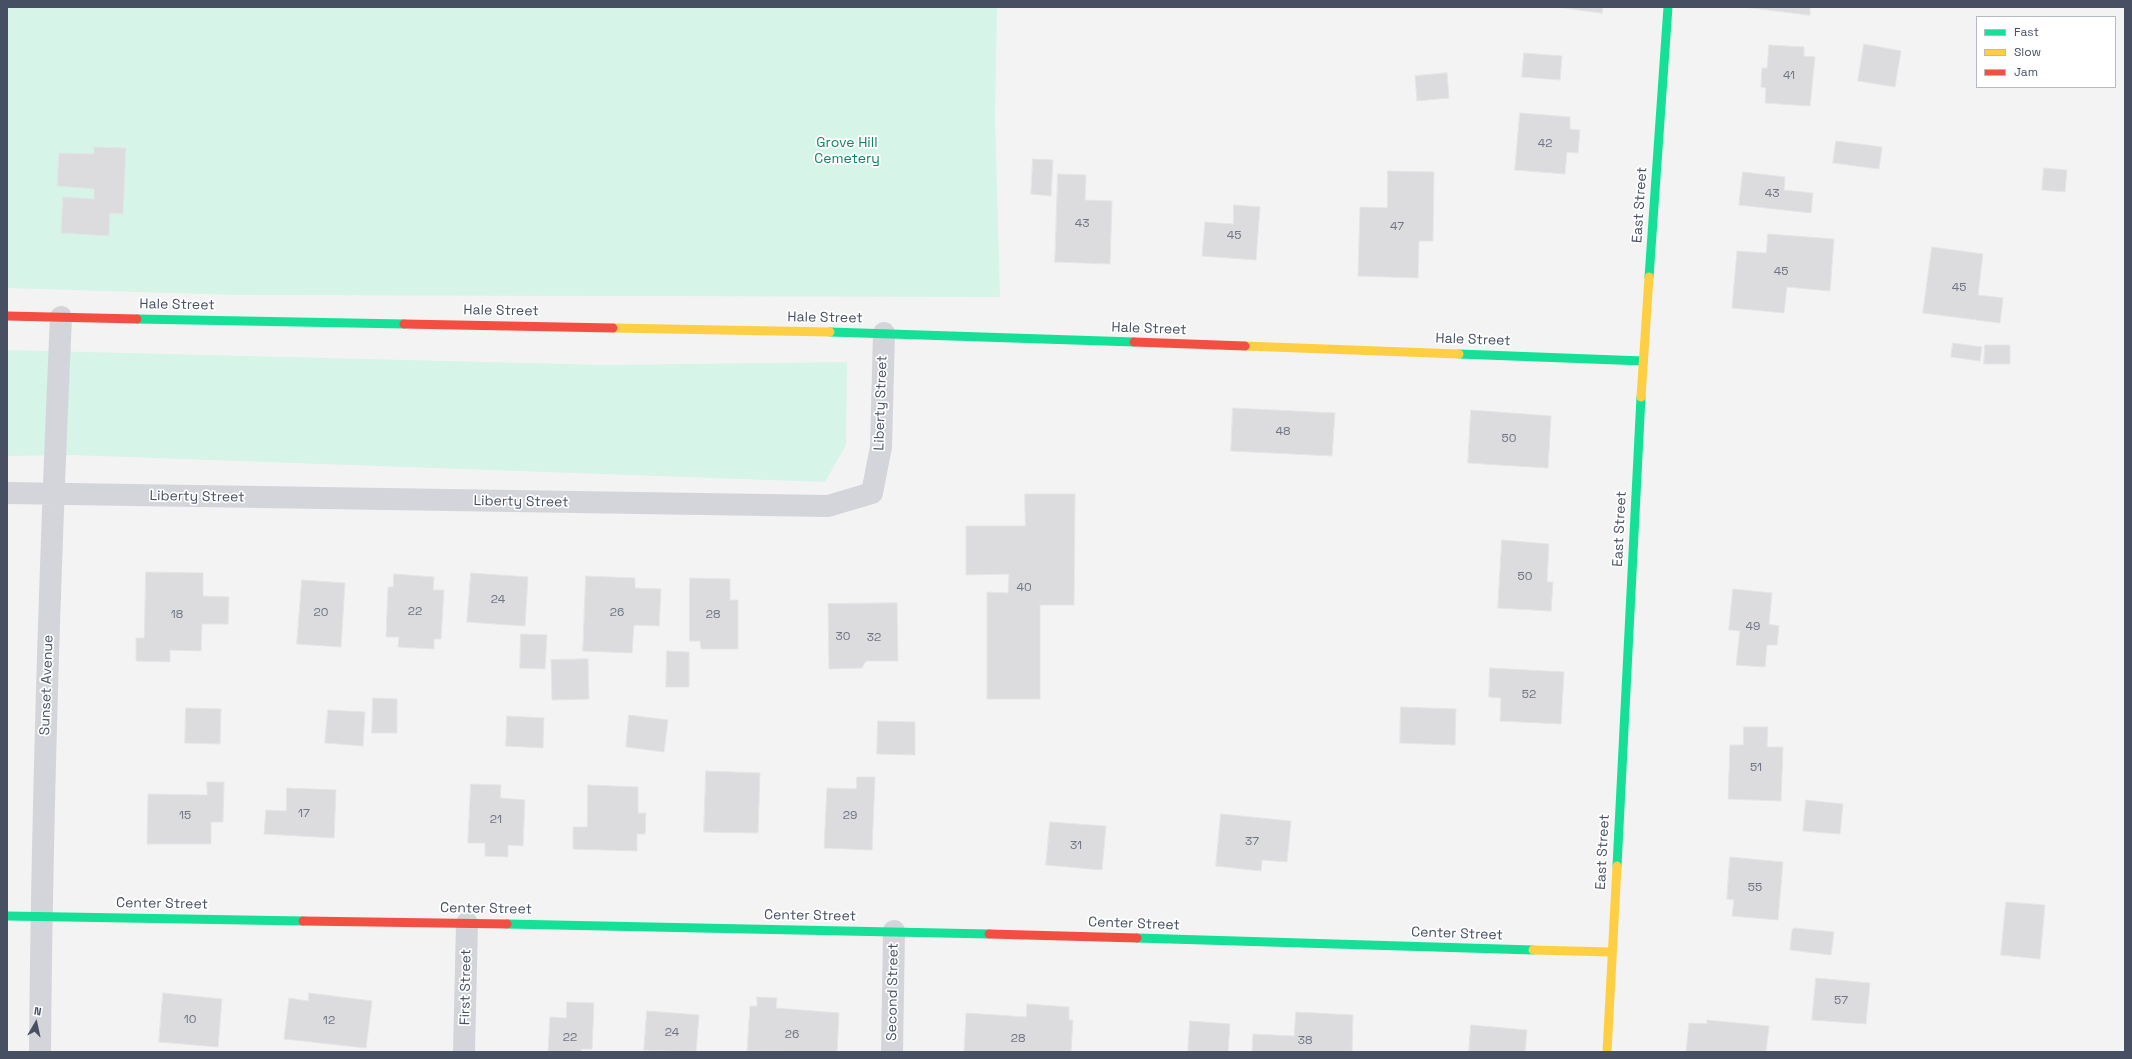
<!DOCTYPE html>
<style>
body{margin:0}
#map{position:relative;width:2132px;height:1059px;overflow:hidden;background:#f4f3f3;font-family:"Space Grotesk",sans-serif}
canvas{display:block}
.frame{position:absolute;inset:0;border:8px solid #475063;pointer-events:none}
.legend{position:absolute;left:1976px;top:16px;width:140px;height:72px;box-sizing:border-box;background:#fff;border:1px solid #b5b9c1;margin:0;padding:5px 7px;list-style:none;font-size:12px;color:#475063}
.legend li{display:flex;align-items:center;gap:8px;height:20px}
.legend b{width:20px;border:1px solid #b5b9c1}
.north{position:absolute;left:16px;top:1003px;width:40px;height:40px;-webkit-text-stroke:3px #fff;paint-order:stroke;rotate:9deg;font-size:11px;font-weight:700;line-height:16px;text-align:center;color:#475063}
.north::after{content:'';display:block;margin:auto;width:14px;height:18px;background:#475063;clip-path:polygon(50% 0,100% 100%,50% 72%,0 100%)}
</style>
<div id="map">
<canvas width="2132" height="1059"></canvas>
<div class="frame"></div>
<ul class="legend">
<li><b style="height:5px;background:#16e098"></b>Fast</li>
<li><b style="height:5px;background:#ffcf43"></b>Slow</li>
<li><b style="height:5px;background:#f24e42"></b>Jam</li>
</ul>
<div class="north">N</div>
</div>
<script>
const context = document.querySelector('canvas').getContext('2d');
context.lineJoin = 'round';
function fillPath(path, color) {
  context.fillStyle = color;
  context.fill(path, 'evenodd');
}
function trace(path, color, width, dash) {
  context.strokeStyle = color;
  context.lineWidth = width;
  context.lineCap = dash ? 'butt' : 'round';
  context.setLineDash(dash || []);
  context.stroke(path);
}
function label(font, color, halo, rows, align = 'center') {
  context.font = font + ' "Space Grotesk",sans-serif';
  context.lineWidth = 3.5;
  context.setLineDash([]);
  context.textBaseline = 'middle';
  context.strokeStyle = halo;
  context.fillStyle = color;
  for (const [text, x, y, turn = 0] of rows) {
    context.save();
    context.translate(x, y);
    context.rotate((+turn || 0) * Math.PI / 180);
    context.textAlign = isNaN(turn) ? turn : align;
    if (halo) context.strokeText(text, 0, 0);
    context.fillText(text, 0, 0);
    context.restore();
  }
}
const green = new Path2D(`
 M7,7H997L995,118L1000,297L236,295L7,288Z
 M7,350L606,365L847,362L846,445L825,482L72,455L7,456Z`);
const building = new Path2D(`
 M1557,7H1603L1602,13Z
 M1744,7H1810V15Z
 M1864,44L1901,51L1895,87L1858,81Z
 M1769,45L1804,47V56L1815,57L1810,106L1765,103L1766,88L1761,87L1762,68H1767Z
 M1524,53L1562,56L1560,80L1522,77Z
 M1447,73L1449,98L1417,101L1415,76Z
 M1520,113L1570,117V129L1580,130L1578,153L1567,152L1565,174L1515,170Z
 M1836,141L1882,147L1879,169L1833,163Z
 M94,147L126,148L123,214L110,213L109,236L61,233L63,197L94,199V189L57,186L59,153L94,154Z
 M1033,159L1053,160L1051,196L1031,194Z
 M2044,168L2067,170L2065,192L2042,190Z
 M1388,171L1434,172L1433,241H1419L1418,278L1358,276L1360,207L1387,208Z
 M1743,172L1785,177L1784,190L1813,193L1811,213L1739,205Z
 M1058,174L1086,175L1085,200L1112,201L1110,264L1055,262Z
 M1234,205L1260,207L1256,260L1202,256L1205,222L1233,224Z
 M1768,234L1834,239L1830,291L1787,287L1784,313L1732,308L1737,251L1766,253Z
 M1932,247L1983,254L1978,295L2003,298L2000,323L1923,313Z
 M1953,343L1982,347L1980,361L1951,357Z
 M1985,345H2010V364H1984Z
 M1233,408L1335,413L1332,456L1231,451Z
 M1471,410L1551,416L1548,468L1468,463Z
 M1025,494H1075L1074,605H1040V699H987V592L1008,593L1009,574L966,575V526H1025Z
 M1502,540L1549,544L1547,582H1553L1551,611L1498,608Z
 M146,572L203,573V596L229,597L228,624H202L201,651L170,650V662L136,661V638H144Z
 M471,573L528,577L525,626L467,622Z
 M394,574L434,577L433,590H444L441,639H434V649L398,647L399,637H386L388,587H393Z
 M586,576L635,578V588L661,589L659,626L634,625L632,653L583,651Z
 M690,578L730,579V600H738V649H701L700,641H690Z
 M302,580L345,583L341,647L297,644Z
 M1733,589L1772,593L1769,624L1779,626L1777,645H1767L1765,667L1736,665L1740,631L1729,630Z
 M897,603L898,661H866L862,668L829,669L828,604Z
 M521,634L547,635L545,669L520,668Z
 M667,651L689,652V687H666Z
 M588,659L589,699L552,700L551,660Z
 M1490,668L1564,672L1561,724L1500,721L1501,698L1489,697Z
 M373,698L397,699V733H372Z
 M1401,707L1456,709L1455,745L1400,743Z
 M186,708L221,709L220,744L185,743Z
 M328,710L365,712L363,746L325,743Z
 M629,715L668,720L664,752L626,747Z
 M507,716L544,718L543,748L506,746Z
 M878,721L915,722V755L877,754Z
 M1744,727H1768L1767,747H1783L1781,801L1728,799L1730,745H1743Z
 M706,771L760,773L758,833L704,832Z
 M857,777H875L872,850L824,848L827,788L856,789Z
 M207,782H224L223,822H211V844H147L148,794L207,795Z
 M471,784L501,785L500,798L525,800L523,846L508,845V857L485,856V843H468Z
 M588,785L638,787V813H646L645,834H637V851L573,849V827H587Z
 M287,788L336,790L334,838L264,834L266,810L286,811Z
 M1806,800L1843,804L1840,834L1803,831Z
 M1221,814L1291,821L1287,862L1262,860L1261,871L1216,866Z
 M1050,822L1106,826L1102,870L1046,865Z
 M1730,857L1783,862L1778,920L1732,916L1734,900L1727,899Z
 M2006,902L2045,905L2040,959L2001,955Z
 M1795,928L1834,932L1831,955L1790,950L1792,930Z
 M1816,978L1870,983L1866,1024L1812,1020Z
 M163,993L222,999L218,1047L159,1042Z
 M309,993L372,1001L366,1048L284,1039L289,998L308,1001Z
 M757,997L777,998L776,1008L839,1013L837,1052L747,1051L750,1006H757Z
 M567,1002L594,1003L592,1049H581V1052H548L550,1017L566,1018Z
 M1027,1004L1069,1007V1020H1073L1071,1052H964L966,1013L1026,1017Z
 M647,1011L699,1015L696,1052L644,1050Z
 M1296,1012L1353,1015L1352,1052H1252L1253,1034L1294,1036Z
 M1707,1020L1769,1026L1766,1052H1686L1689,1023L1707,1024Z
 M1190,1021L1230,1024L1228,1052H1188Z
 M1471,1025L1527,1030L1525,1052H1469Z`);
const street = new Path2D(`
 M7,493L828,506L872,493L881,447L884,333
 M40,1052C42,807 50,562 61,317
 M464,1052L467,923
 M892,1052L894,931`);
const fast = new Path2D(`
 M1649,277L1668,7
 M137,319L404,324
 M830,332L1134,342
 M1459,354L1643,361
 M1617,866L1641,397
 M7,916L303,921
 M507,924L989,934
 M1137,938L1533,950`);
const slow = new Path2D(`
 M613,328L830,332
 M1245,346L1459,354
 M1641,397L1649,277
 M1533,950L1611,952
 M1607,1052L1617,866`);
const jam = new Path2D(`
 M7,316L137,319
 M404,324L613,328
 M1134,342L1245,346
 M303,921L507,924
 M989,934L1137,938`);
const numberNames = [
 ["41",1789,76],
 ["42",1545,144],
 ["43",1772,194],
 ["43",1082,224],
 ["47",1397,227],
 ["45",1234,236],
 ["45",1781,272],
 ["45",1959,288],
 ["48",1283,432],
 ["50",1509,439],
 ["50",1525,577],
 ["40",1024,588],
 ["24",498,600],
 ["22",415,612],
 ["20",321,613],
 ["26",617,613],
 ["18",177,615],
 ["28",713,615],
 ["49",1753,627],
 ["30",843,637],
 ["32",874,638],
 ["52",1529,695],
 ["51",1756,768],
 ["17",304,814],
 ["15",185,816],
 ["29",850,816],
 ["21",496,820],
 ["37",1252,842],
 ["31",1076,846],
 ["55",1755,888],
 ["57",1841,1001],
 ["10",190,1020],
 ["12",329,1021],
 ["24",672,1033],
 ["26",792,1035],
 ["22",570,1038],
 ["28",1018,1039],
 ["38",1305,1041]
];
const parkNames = [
 ["Grove Hill",847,143],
 ["Cemetery",847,159]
];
const streetNames = [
 ["East Street",1640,205,-86],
 ["Hale Street",177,305,1],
 ["Hale Street",501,311,1],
 ["Hale Street",825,318,1],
 ["Hale Street",1149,329,2],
 ["Hale Street",1473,340,2],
 ["Liberty Street",881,403,-88],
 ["Liberty Street",197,497,1],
 ["Liberty Street",521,502,1],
 ["East Street",1620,529,-87],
 ["Sunset Avenue",47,685,-88],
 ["East Street",1603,852,-87],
 ["Center Street",162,904,1],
 ["Center Street",486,909,1],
 ["Center Street",810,916,1],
 ["Center Street",1134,924,2],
 ["Center Street",1457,934,2],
 ["First Street",466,987,-89],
 ["Second Street",893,992,-89]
];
fillPath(green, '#d6f4e8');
fillPath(building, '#dcdcdf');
trace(building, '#e5e5e6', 1);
trace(street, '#d4d5da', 22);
trace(fast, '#16e098', 9);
trace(slow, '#ffcf43', 9);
trace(jam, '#f24e42', 9);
label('12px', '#6e7483', null, numberNames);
label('14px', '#0c8361', '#fff', parkNames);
label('14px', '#475063', '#fff', streetNames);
</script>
